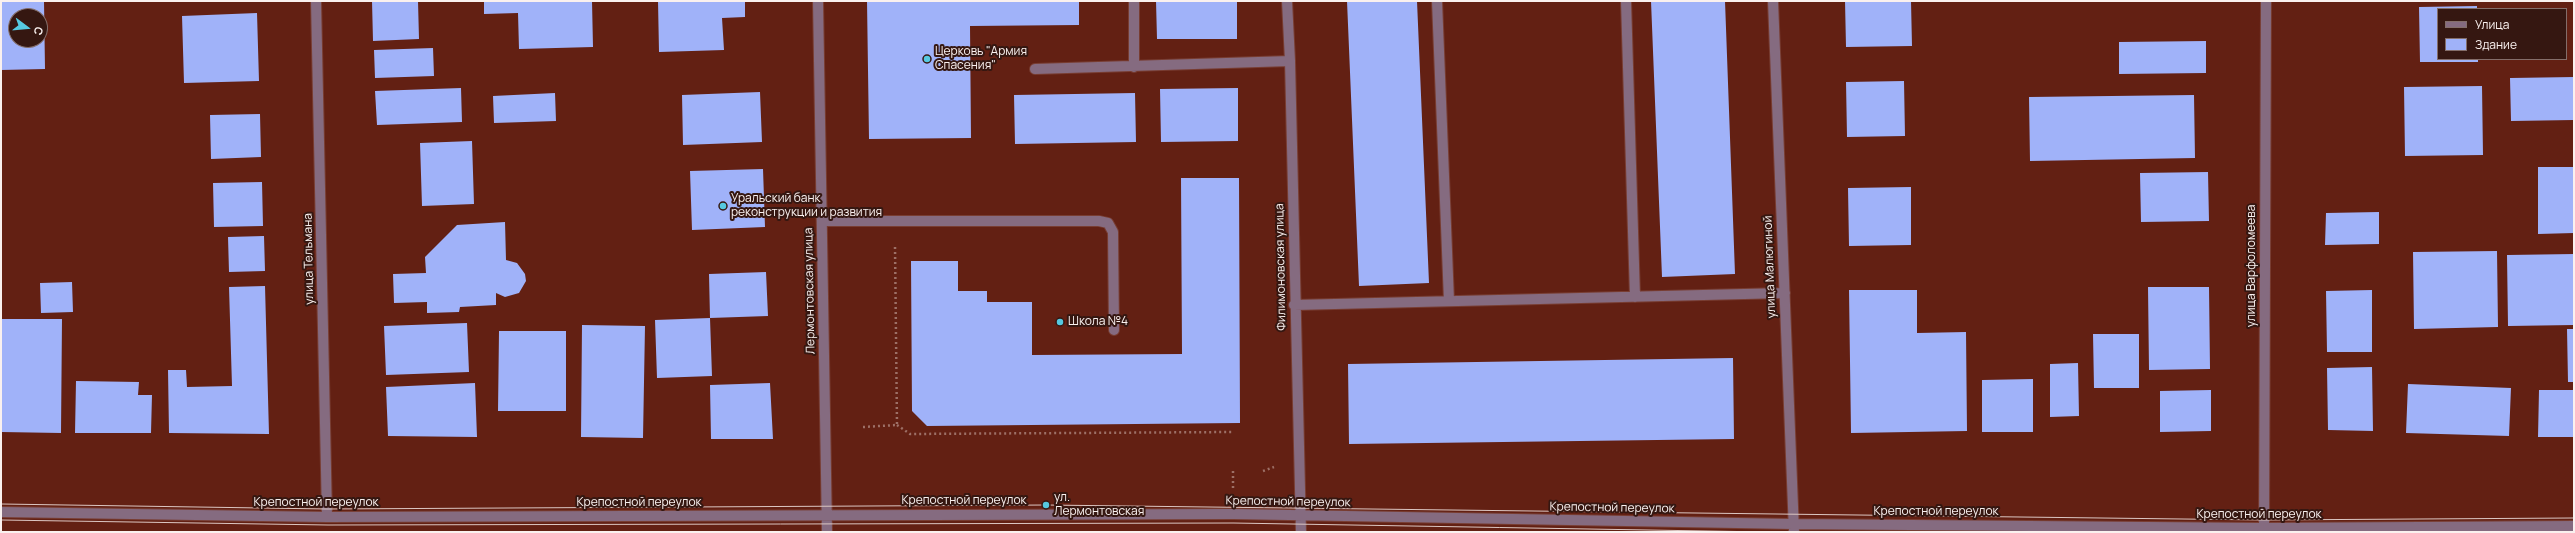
<!DOCTYPE html>
<meta charset="utf-8">
<style>
body{margin:0}
#map{position:relative;width:2575px;height:533px;overflow:hidden;background:#632013;font-family:Manrope,sans-serif}
canvas{display:block}
.frame{position:absolute;inset:0;border:2px solid #faf1ef;pointer-events:none}
.legend{position:absolute;left:2437px;top:8px;width:130px;height:52px;box-sizing:border-box;background:#351711;border:1px solid #846e6a;margin:0;padding:5px 7px;list-style:none;font-size:12px;color:#faf1ef}
.legend li{display:flex;align-items:center;gap:8px;height:20px}
.legend b{width:20px;border:1px solid #846e6a}
.north{position:absolute;left:8px;top:8px;width:40px;height:40px;box-sizing:border-box;background:#351711;border:1px solid #846e6a;border-radius:50%;rotate:106deg;font-size:11px;font-weight:700;line-height:16px;text-align:center;color:#faf1ef}
.north::after{content:'';display:block;margin:auto;width:14px;height:18px;background:#56c9e0;clip-path:polygon(50% 0,100% 100%,50% 72%,0 100%)}
</style>
<div id="map">
<canvas width="2575" height="533"></canvas>
<div class="frame"></div>
<ul class="legend">
<li><b style="height:5px;background:#856b80"></b>Улица</li>
<li><b style="height:11px;background:#a0b2f9"></b>Здание</li>
</ul>
<div class="north">С</div>
</div>
<script>
const context = document.querySelector('canvas').getContext('2d');
context.lineJoin = 'round';
function fillPath(path, color) {
  context.fillStyle = color;
  context.fill(path, 'evenodd');
}
function trace(path, color, width, dash) {
  context.strokeStyle = color;
  context.lineWidth = width;
  context.lineCap = dash ? 'butt' : 'round';
  context.setLineDash(dash || []);
  context.stroke(path);
}
function label(font, color, halo, rows, align = 'center') {
  context.font = font + ' Manrope,sans-serif';
  context.lineWidth = 4;
  context.setLineDash([]);
  context.textBaseline = 'middle';
  context.strokeStyle = halo;
  context.fillStyle = color;
  for (const [text, x, y, turn = 0] of rows) {
    context.save();
    context.translate(x, y);
    context.rotate((+turn || 0) * Math.PI / 180);
    context.textAlign = isNaN(turn) ? turn : align;
    if (halo) context.strokeText(text, 0, 0);
    context.fillText(text, 0, 0);
    context.restore();
  }
}
const building = new Path2D(`
 M1,1H44L45,69L1,70ZM16,16H40V40H16Z
 M372,1H418L419,39L373,41Z
 M484,1H592L593,47L519,49L518,13L484,14Z
 M658,1H745V17L722,18L724,50L659,52Z
 M867,1H1079V25L970,26L971,138L869,139Z
 M1156,1H1237V39H1157Z
 M1347,1H1417L1429,283L1359,286Z
 M1651,1H1725L1735,274L1662,277Z
 M1845,1H1911L1912,46L1846,47Z
 M2477,6V9H2438V59H2478V62H2420L2419,7Z
 M257,13L259,81L184,83L182,16Z
 M2206,41V73L2119,74V42Z
 M433,48L434,76L375,78L374,50Z
 M2574,77V120L2511,121L2510,78Z
 M1904,81L1905,136L1847,137L1846,82Z
 M2482,86L2483,155L2405,156L2404,87Z
 M461,88L462,122L377,125L375,91Z
 M1238,88V141L1161,142L1160,89Z
 M760,92L762,142L683,145L682,95Z
 M555,93L556,121L494,123L493,96Z
 M1135,93L1136,142L1015,144L1014,95Z
 M2194,95L2195,158L2030,161L2029,97Z
 M260,114L261,157L211,159L210,115Z
 M472,141L474,204L422,206L420,143Z
 M2538,167H2574V233L2538,234Z
 M763,169L765,227L692,230L690,171Z
 M2208,172L2209,221L2141,222L2140,173Z
 M1181,178H1239L1240,423L927,426L912,411L911,261H958V291H987V302H1032V355L1182,354Z
 M262,182L263,226L214,227L213,183Z
 M1911,187V245L1849,246L1848,188Z
 M2379,212V244L2325,245L2326,213Z
 M505,222L506,260L517,263L525,274L526,281L519,293L505,297L496,293V305L460,307L459,312L427,313V302L394,303L393,274L426,273L425,257L457,225Z
 M264,236L265,271L229,272L228,237Z
 M2497,251L2498,327L2414,329L2413,252Z
 M2574,254V325L2508,326L2507,255Z
 M766,272L768,316L710,318L712,376L657,378L655,320L710,318L709,274Z
 M72,282L73,312L41,313L40,283Z
 M265,286L269,434L169,433L168,370H186L187,387L232,386L229,287Z
 M2148,287H2209L2210,369L2149,370Z
 M1849,290H1917V333L1966,332L1967,431L1851,433Z
 M2372,290V352H2327L2326,291Z
 M1,319H62L61,433L1,432Z
 M467,323L469,372L386,375L384,326Z
 M582,325L645,326L643,438L581,437Z
 M2567,329H2574V382H2568Z
 M499,331H566V411H498Z
 M2093,334H2139V388H2094Z
 M1733,358L1734,439L1349,444L1348,364Z
 M2078,363L2079,416L2050,417V364Z
 M2372,367L2373,431L2328,430L2327,368Z
 M2033,379V432H1982V380Z
 M76,381L139,382L138,395H152L151,433H75Z
 M475,383L477,437L388,436L386,387Z
 M770,383L773,439H711L710,385Z
 M2408,384L2511,388L2509,436L2406,433Z
 M2211,390V431L2160,432V391Z
 M2539,390H2574V437H2538Z`);
const path = new Path2D(`
 M897,425L910,434L1233,432
 M863,427L897,425L895,246
 M1263,471L1274,467
 M1233,488V471`);
const minor = new Path2D(`
 M316,1L327,517
 M818,1L827,532
 M1134,1V67
 M1287,1L1290,61L1301,532
 M1437,1L1449,301
 M1626,1L1635,297
 M1773,1L1794,532
 M1035,69L1290,61
 M822,221H1099L1108,223L1113,232L1114,330
 M1294,305L1785,293
 M1,512L327,517L1233,514L1793,524L2264,528L2574,526
 M2264,532L2266,1`);
const tram = new Path2D(`
 M1,504L327,509L1046,505L2264,520L2574,518
 M1,520L328,525L1233,523L1766,532`);
const markers = [
 [927,59,4,"#56c9e0"],
 [723,206,4,"#56c9e0"],
 [1060,322,4,"#56c9e0"],
 [1046,505,4,"#56c9e0"]
];
const poiNames = [
 ["Церковь \"Армия",935,52],
 ["Спасения\"",935,66],
 ["Уральский банк",731,199],
 ["реконструкции и развития",731,213],
 ["Школа №4",1068,322],
 ["ул.",1054,498],
 ["Лермонтовская",1054,512]
];
const streetNames = [
 ["улица Тельмана",309,259,-91],
 ["улица Варфоломеева",2252,266,-90],
 ["Филимоновская улица",1281,267,-91],
 ["улица Малюгиной",1770,267,-92],
 ["Лермонтовская улица",810,291,-91],
 ["Крепостной переулок",964,501],
 ["Крепостной переулок",1288,502,1],
 ["Крепостной переулок",316,503],
 ["Крепостной переулок",639,503],
 ["Крепостной переулок",1612,508,1],
 ["Крепостной переулок",1936,512],
 ["Крепостной переулок",2259,515]
];
fillPath(building, '#a0b2f9');
trace(minor, '#783d32', 12);
trace(path, '#9d7067', 2.5, [2, 3]);
trace(minor, '#856b80', 10);
trace(tram, '#dcc7c3', 1);
for (const [x, y, r, color] of markers) {
  const dot = new Path2D();
  dot.arc(x, y, r, 0, 2 * Math.PI);
  context.fillStyle = color;
  context.fill(dot);
  trace(dot, '#351711', 1.5);
}
label('12px', '#faf1ef', '#351711', poiNames, 'left');
label('12px', '#faf1ef', '#351711', streetNames);
</script>
